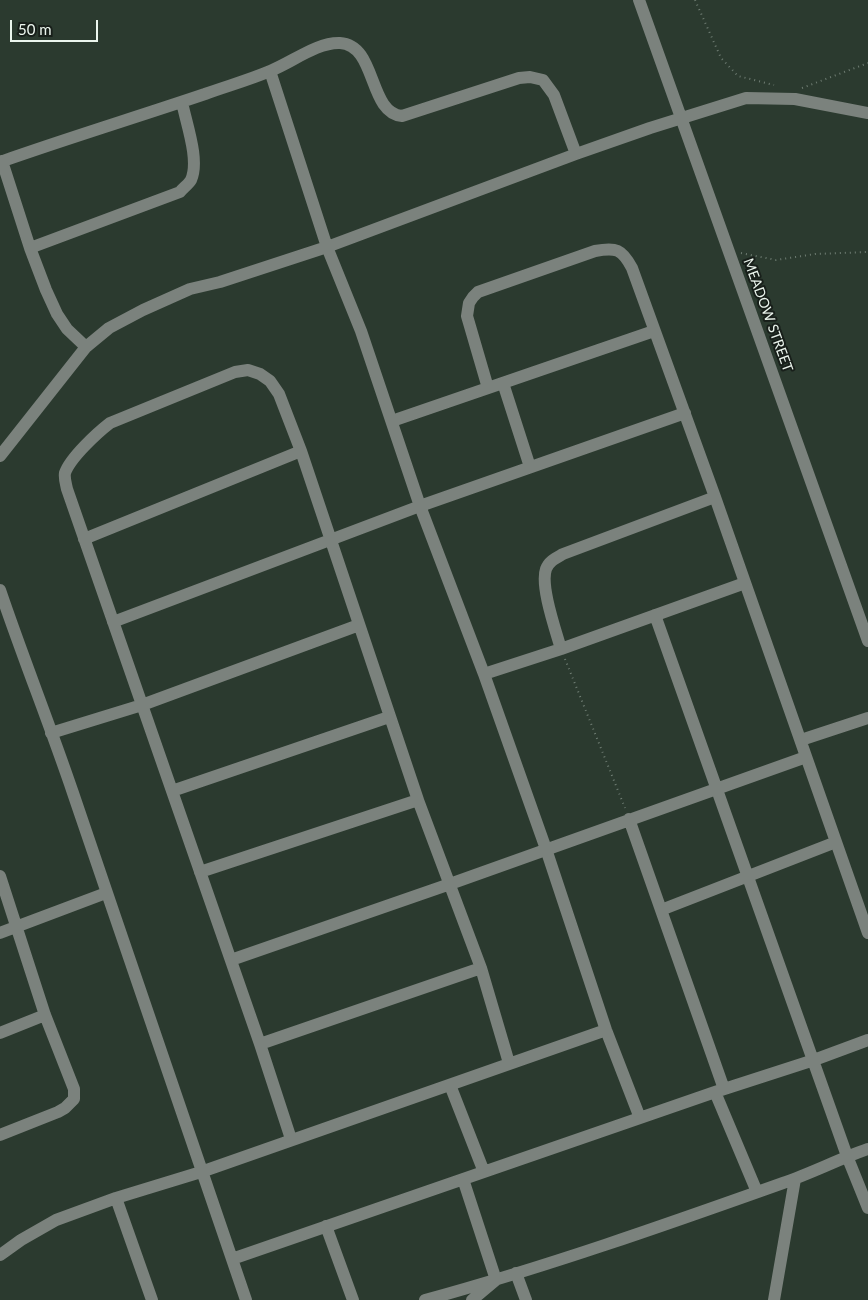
<!DOCTYPE html>
<style>
body{margin:0}
#map{position:relative;width:868px;height:1300px;overflow:hidden;background:#2b3a2f;font-family:Lato,sans-serif}
canvas{display:block}
.scale{position:absolute;left:10px;top:20px;width:88px;height:22px;box-sizing:border-box;border:2px solid #ebf5ed;border-top:0;padding-left:6px;font-size:15px;line-height:18px;white-space:nowrap;color:#ebf5ed;-webkit-text-stroke:4px #181f1a;paint-order:stroke}
</style>
<div id="map">
<canvas width="868" height="1300"></canvas>
<div class="scale">50 m</div>
</div>
<script>
const context = document.querySelector('canvas').getContext('2d');
context.lineJoin = 'round';
function trace(path, color, width, dash) {
  context.strokeStyle = color;
  context.lineWidth = width;
  context.lineCap = dash ? 'butt' : 'round';
  context.setLineDash(dash || []);
  context.stroke(path);
}
function label(font, color, halo, rows, align = 'center') {
  context.font = font + ' Lato,sans-serif';
  context.lineWidth = 4;
  context.setLineDash([]);
  context.textBaseline = 'middle';
  context.strokeStyle = halo;
  context.fillStyle = color;
  for (const [text, x, y, turn = 0] of rows) {
    context.save();
    context.translate(x, y);
    context.rotate((+turn || 0) * Math.PI / 180);
    context.textAlign = isNaN(turn) ? turn : align;
    if (halo) context.strokeText(text, 0, 0);
    context.fillText(text, 0, 0);
    context.restore();
  }
}
const path = new Path2D(`
 M695,0L721,58L738,76L774,85
 M802,88L868,63
 M741,253L776,260L815,254L868,252
 M565,659L625,808`);
const minor = new Path2D(`
 M639,0L868,641
 M270,71L327,247L361,331L420,506L484,674L546,849L606,1030L640,1118
 M2,161L30,248L46,290L57,314L67,329L86,347
 M0,162C68,138 137,117 205,94C227,86 249,80 270,71C291,63 317,42 340,43C377,45 368,113 402,116L519,78L530,77L543,80L554,95L576,154
 M30,248L180,192C183,188 188,185 191,180C200,160 186,123 182,102
 M503,383L530,467
 M488,388L467,316L469,303L473,297L478,292L595,251C616,247 622,249 632,268L715,497L868,933
 M392,421L654,331
 M0,456L86,347L109,328L143,310L190,289L220,282L327,247L576,154L650,128L746,98L795,99L868,113
 M84,539L301,451
 M0,590C23,658 50,725 73,793C131,962 187,1132 246,1300
 M655,615L847,1156L868,1208
 M113,622L420,506L685,413
 M561,649C556,631 540,586 546,569C549,561 556,558 563,554L715,497
 M484,674L561,649L745,583
 M51,733L142,705L359,625
 M801,740L868,718
 M172,791L389,717
 M629,819L724,1089
 M200,872L418,800
 M0,876L45,1015L74,1089V1099L65,1108L58,1112L0,1135
 M661,910L836,842
 M0,933L106,893
 M231,960L450,884L806,757
 M0,1033L45,1015
 M260,1044L481,968
 M450,1085L484,1172
 M715,1092L757,1192
 M291,1139L260,1044L67,489C66,484 64,478 65,473C70,458 97,433 110,423L235,372L248,370L260,374L270,381L279,394L301,451L418,800L481,968L509,1063
 M463,1179L496,1280L472,1300
 M116,1198L152,1300
 M326,1226L353,1300
 M0,1255L21,1240L56,1220L116,1198L201,1172L606,1030
 M232,1259L715,1092L814,1060L868,1040
 M516,1273L526,1300
 M425,1300C546,1267 665,1225 783,1183C812,1173 839,1159 868,1149
 M774,1300L795,1179`);
const streetNames = [
 ["MEADOW STREET",768,315,70]
];
trace(path, '#6e7c72', 2, [1, 4]);
trace(minor, '#7b827d', 12);
label('14px', '#ebf5ed', '#181f1a', streetNames);
</script>
